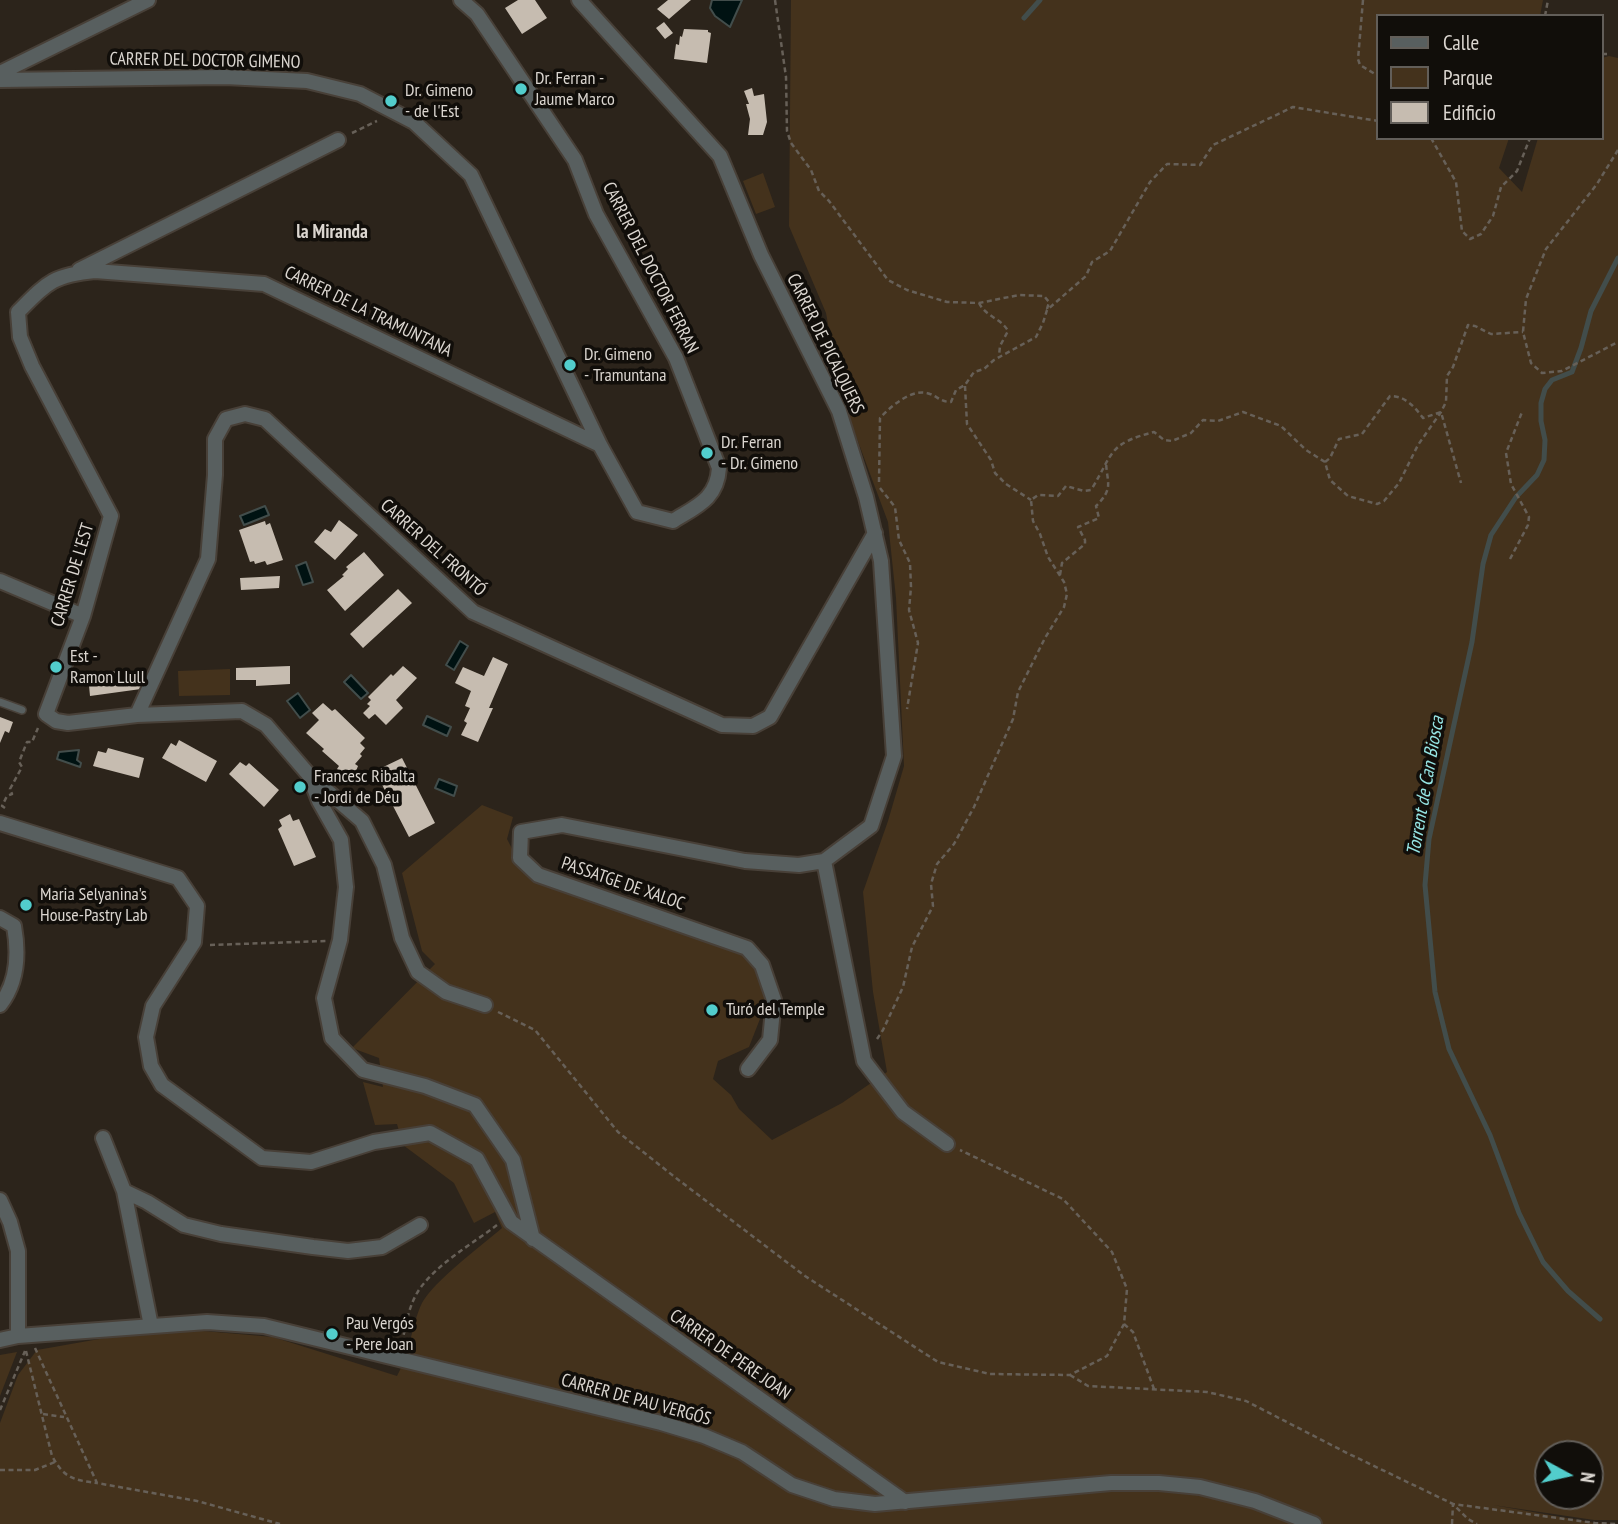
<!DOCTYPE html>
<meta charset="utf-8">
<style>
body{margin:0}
#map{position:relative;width:1618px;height:1524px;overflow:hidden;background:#2c241b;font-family:"PT Sans Narrow",sans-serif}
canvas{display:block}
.legend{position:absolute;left:1376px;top:14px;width:228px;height:126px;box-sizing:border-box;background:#110e0a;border:2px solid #625e59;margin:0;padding:9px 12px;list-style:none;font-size:21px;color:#dbd6d0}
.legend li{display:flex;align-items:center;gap:14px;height:35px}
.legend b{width:35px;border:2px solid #625e59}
.north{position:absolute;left:1534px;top:1440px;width:70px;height:70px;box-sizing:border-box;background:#110e0a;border:2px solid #625e59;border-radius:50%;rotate:98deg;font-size:19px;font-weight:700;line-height:28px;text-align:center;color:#dbd6d0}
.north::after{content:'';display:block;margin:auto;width:24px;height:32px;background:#52cdcc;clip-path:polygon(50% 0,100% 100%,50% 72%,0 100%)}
</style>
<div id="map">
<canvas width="1618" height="1524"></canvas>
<ul class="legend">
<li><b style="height:9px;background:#585f5f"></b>Calle</li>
<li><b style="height:19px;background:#44321c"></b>Parque</li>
<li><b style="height:19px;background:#c6bcb0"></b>Edificio</li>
</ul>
<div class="north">N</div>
</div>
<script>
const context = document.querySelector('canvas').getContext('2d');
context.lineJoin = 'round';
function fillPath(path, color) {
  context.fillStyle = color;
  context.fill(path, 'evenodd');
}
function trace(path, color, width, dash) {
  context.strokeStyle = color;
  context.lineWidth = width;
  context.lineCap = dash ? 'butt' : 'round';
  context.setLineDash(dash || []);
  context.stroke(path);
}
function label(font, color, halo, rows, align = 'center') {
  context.font = font + ' "PT Sans Narrow",sans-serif';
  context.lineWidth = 7;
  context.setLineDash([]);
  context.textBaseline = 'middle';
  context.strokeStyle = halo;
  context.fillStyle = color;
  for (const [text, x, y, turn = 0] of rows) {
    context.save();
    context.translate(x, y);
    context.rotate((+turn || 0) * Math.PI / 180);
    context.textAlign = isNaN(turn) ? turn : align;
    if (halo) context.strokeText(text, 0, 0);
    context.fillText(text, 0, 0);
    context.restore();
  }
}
const green = new Path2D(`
 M791,0H1543L1540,16H1378V138H1509L1499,168L1522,192L1538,138H1602V58L1609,56L1618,58V1520H1594L1493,1505L1595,1523L1618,1524H0V1423L18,1375L37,1350L150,1330H192L273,1337L397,1376C411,1351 411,1326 422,1303C433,1282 482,1245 502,1228L495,1212L474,1223L454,1183L403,1145L397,1124L375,1125L363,1082L383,1087L379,1058L352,1048L435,964L422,951L402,873L482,805L513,817L507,839L522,868L735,948L754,964L767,1001L749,1047L718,1061L713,1079L731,1095L739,1109L772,1140L842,1103L887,1072L873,992L863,892L888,821L904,766L896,598L888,522L841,396L826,313L789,226ZM1548,1454H1590V1496H1548Z
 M763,173L775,207L756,214L743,181Z
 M230,669V695L179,696L178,671Z
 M17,1352L0,1396V1355Z`);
const water = new Path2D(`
 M712,0H742L730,27L715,16L710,8Z
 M265,506L269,515L244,525L240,516Z
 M306,562L313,582L303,585L296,566Z
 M460,641L468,646L454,670L446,665Z
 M351,675L368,693L361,699L344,682Z
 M298,693L310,710L300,718L287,701Z
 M427,716L451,727L447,736L423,725Z
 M79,750L77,760L81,763L80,767L57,759L59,752Z
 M439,779L457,786L454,796L435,788Z`);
const stream = new Path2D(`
 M1024,18L1040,0
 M1600,1319L1568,1291L1543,1262L1519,1213L1490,1135L1449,1049L1435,992L1425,885L1429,839L1472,642L1483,564L1491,535L1516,497L1537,475L1544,460L1545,440L1541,421V403L1545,389L1552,380L1572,372L1581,348L1591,311L1618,258`);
const building = new Path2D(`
 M518,0H535L547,18L522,34L505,8Z
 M668,0H691L669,19L657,9Z
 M664,22L673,33L665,39L656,28Z
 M684,29L708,30V32L711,33L707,63L674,59L676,44L679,45L680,36L682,37Z
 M752,88L754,96L764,94L767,122L763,135H748L750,119L746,104H749L744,91Z
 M339,520L358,535L335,560L314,542L325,529L331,532Z
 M265,521L266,525L270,523L283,560L267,565L265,561L255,564L254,561L250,562L239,530Z
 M364,552L384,575L345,611L327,590L344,576L342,575L348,569L346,567Z
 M280,576L279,588L241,590L240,578Z
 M398,589L412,603L363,648L350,634Z
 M493,657L508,664L489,708H493L478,742L461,735L467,723L464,721L470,708L465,706L471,691L455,683L463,667L484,676Z
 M290,666V684L256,686V680H236V668Z
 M403,666L417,678L396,700L403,708L386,725L375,714L369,719L363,713L370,706L367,704L371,700L368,697L391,674L393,676Z
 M125,670L126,679L148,676L141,689L90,696L88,675Z
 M323,703L332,711L335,709L365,738L360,743L365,748L360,754L362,756L355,764L358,766L356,771L349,770L345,776L337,769L339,766L322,751L324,749L306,733L319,720L312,713Z
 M0,717L13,722L9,733L5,731L0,743Z
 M179,740L217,761L206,782L162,758L171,743L176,746Z
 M108,748L144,758L139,778L93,766L98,751L106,753Z
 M402,758L435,823L409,837L375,771Z
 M240,762L246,766L249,763L279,790L264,807L229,774Z
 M290,814L293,821L299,819L316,857L294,866L278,829L282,826L279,820Z`);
const path = new Path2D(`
 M775,0L786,77L787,131L791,143L811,170L819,191L829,201L888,280L907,290L947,302L979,303L1019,295L1044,296L1049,302L1047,309
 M1363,0L1358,59L1360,65L1375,74L1378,73
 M1545,16L1548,0
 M1602,54H1609
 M352,133L377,121
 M1431,138L1456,182L1462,231L1470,239L1481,234L1493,216L1501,187L1517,171L1530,138
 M1618,150L1597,184L1546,249L1526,299L1523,332L1531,363L1542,373L1562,371L1618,342
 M979,303C986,317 1001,318 1008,331L1000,346L999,356
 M965,386L967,424L991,460L995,473L1006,484L1031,500
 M1325,462L1330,458L1339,439L1362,434L1390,396C1405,396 1414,406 1423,418L1441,412L1461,483
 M879,482L880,418C891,406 913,387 930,394C938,397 941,402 951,402L956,390L965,385L974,372L984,369L994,360L1036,337L1043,323L1047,310L1086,276L1092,262L1110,251L1150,182L1167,164L1200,165L1213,145L1293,107L1378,121
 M880,488L895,507L899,540L910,563L911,587L909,610L918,643L907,709
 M1510,559L1528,525L1529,517L1511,484L1506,453L1522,412
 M1060,575L1062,563L1085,544V540L1078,527L1099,518L1096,506C1114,488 1107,484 1106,462
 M5,808L2,806L7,796L12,794L10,789L22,767L19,762L27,742H32L38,728
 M210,945L326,941
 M498,1012L535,1030L618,1132L676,1178L805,1276L938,1362L990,1374L1070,1375L1107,1356L1124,1324L1127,1289L1112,1252L1063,1199L960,1150
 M877,1039L883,1030L903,987L912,947L933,906L931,884L937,864L954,844L974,807L1013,719L1018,692L1045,638L1064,607L1067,594L1064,582L1048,557L1040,534L1033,521L1031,500L1038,495L1058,496L1066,486L1084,491L1091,490C1114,453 1107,444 1154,432L1164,440L1172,441L1191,433L1203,420L1218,421L1243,412L1281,426L1306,450L1325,462L1330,480L1348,496L1377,504L1384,501L1399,483L1418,445L1441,412L1446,402L1447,376L1453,367L1468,325L1475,326L1491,334L1523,332
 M1124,1324L1133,1332L1154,1389
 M402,1343C406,1324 409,1303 421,1287C440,1262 472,1244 497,1225
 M35,1348L97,1483L197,1501L280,1524
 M26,1351L52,1456C64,1478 73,1480 97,1483
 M1070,1375L1088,1386L1207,1392L1246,1401L1345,1452L1453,1504L1468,1519L1477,1524
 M0,1410L25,1351
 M43,1414L64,1417
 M0,1470H35L55,1462
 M1452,1524L1453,1504L1595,1523L1618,1524`);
const lane = new Path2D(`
 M0,702L22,710`);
const street = new Path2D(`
 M579,0L720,156L761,255L839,411L866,497L881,561L894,756L871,826L824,861L799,865L745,861L562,825L521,832L520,858L538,875L747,948L762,965L774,1000L770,1040L748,1069
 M0,73L148,0
 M0,80L225,77L307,81L360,94L414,122L471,175L600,445L637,512L673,521C697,506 717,499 719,468L676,358L596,214L575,160L477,14L461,0
 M79,270L338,140
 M0,581L83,616
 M137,715L208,559L215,475V439L226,419L245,414L265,419L473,612L722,725L753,726L770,717L875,533
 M312,778L362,821L384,865L402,938L418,972L446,992L485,1005
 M0,823L178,878L197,906L194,942L153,1006L146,1037L151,1066L162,1085L262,1158L311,1162L374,1142L430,1133L477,1159L511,1222L905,1502
 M824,861L864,1061L903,1112L947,1144
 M0,918L14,926C19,954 18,982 0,1005
 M103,1138L124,1191L151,1326
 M124,1191L147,1202L184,1225L221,1234L313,1247L348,1251L382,1247L420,1225
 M0,1200L10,1222L18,1251V1336
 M533,1239L513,1160L475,1105L425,1086L363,1070L332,1038L324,998L340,940L346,887L341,840L319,801L309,775L266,725L242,711L137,715L68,723L56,721L46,714L83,616L111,516L32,366L20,337L18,312C47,283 53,275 95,271L264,284L600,445
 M0,1340L18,1336L207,1322L264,1326L661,1423L704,1436L742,1452L792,1485L834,1499L875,1504L1111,1483H1159L1200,1487L1255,1501L1314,1524`);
const markers = [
 [521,89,7,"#52cdcc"],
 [391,101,7,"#52cdcc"],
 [570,365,7,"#52cdcc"],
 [707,453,7,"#52cdcc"],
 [56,667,7,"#52cdcc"],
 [300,787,7,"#52cdcc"],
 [26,905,7,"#52cdcc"],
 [712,1010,7,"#52cdcc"],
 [332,1334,7,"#52cdcc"]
];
const streetNames = [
 ["CARRER DEL DOCTOR GIMENO",205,61,1],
 ["CARRER DEL DOCTOR FERRAN",650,268,63],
 ["CARRER DE LA TRAMUNTANA",368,312,26],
 ["CARRER DE PICALQUERS",825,344,64],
 ["CARRER DEL FRONTÓ",433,548,42],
 ["CARRER DE L'EST",73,575,-73],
 ["PASSATGE DE XALOC",623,884,19],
 ["CARRER DE PERE JOAN",730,1355,35],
 ["CARRER DE PAU VERGÓS",636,1400,15]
];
const poiNames = [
 ["Dr. Ferran -",535,79],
 ["Jaume Marco",535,100],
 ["Dr. Gimeno",405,91],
 ["- de l'Est",405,112],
 ["Dr. Gimeno",584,355],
 ["- Tramuntana",584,376],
 ["Dr. Ferran",721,443],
 ["- Dr. Gimeno",721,464],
 ["Est -",70,657],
 ["Ramon Llull",70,678],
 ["Francesc Ribalta",314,777],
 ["- Jordi de Déu",314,798],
 ["Maria Selyanina's",40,895],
 ["House-Pastry Lab",40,916],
 ["Turó del Temple",726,1010],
 ["Pau Vergós",346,1324],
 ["- Pere Joan",346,1345]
];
const neighbourhoodNames = [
 ["la Miranda",332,233]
];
const waterNames = [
 ["Torrent de Can Biosca",1426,786,-80]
];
fillPath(green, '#44321c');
fillPath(water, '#001212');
trace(water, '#424d4b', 2);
trace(stream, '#424d4b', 5);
fillPath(building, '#c6bcb0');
trace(lane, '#484038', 10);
trace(street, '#484038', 18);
trace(path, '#676058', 2.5, [5, 3.5]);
trace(lane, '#585f5f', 7);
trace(street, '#585f5f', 14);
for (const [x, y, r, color] of markers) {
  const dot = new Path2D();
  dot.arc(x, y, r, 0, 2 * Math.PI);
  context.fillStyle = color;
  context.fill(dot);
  trace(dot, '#110e0a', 2.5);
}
label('18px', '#dbd6d0', '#110e0a', streetNames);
label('18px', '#dbd6d0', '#110e0a', poiNames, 'left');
label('bold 19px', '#dbd6d0', '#110e0a', neighbourhoodNames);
label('italic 19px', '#96e5e4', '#110e0a', waterNames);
</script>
